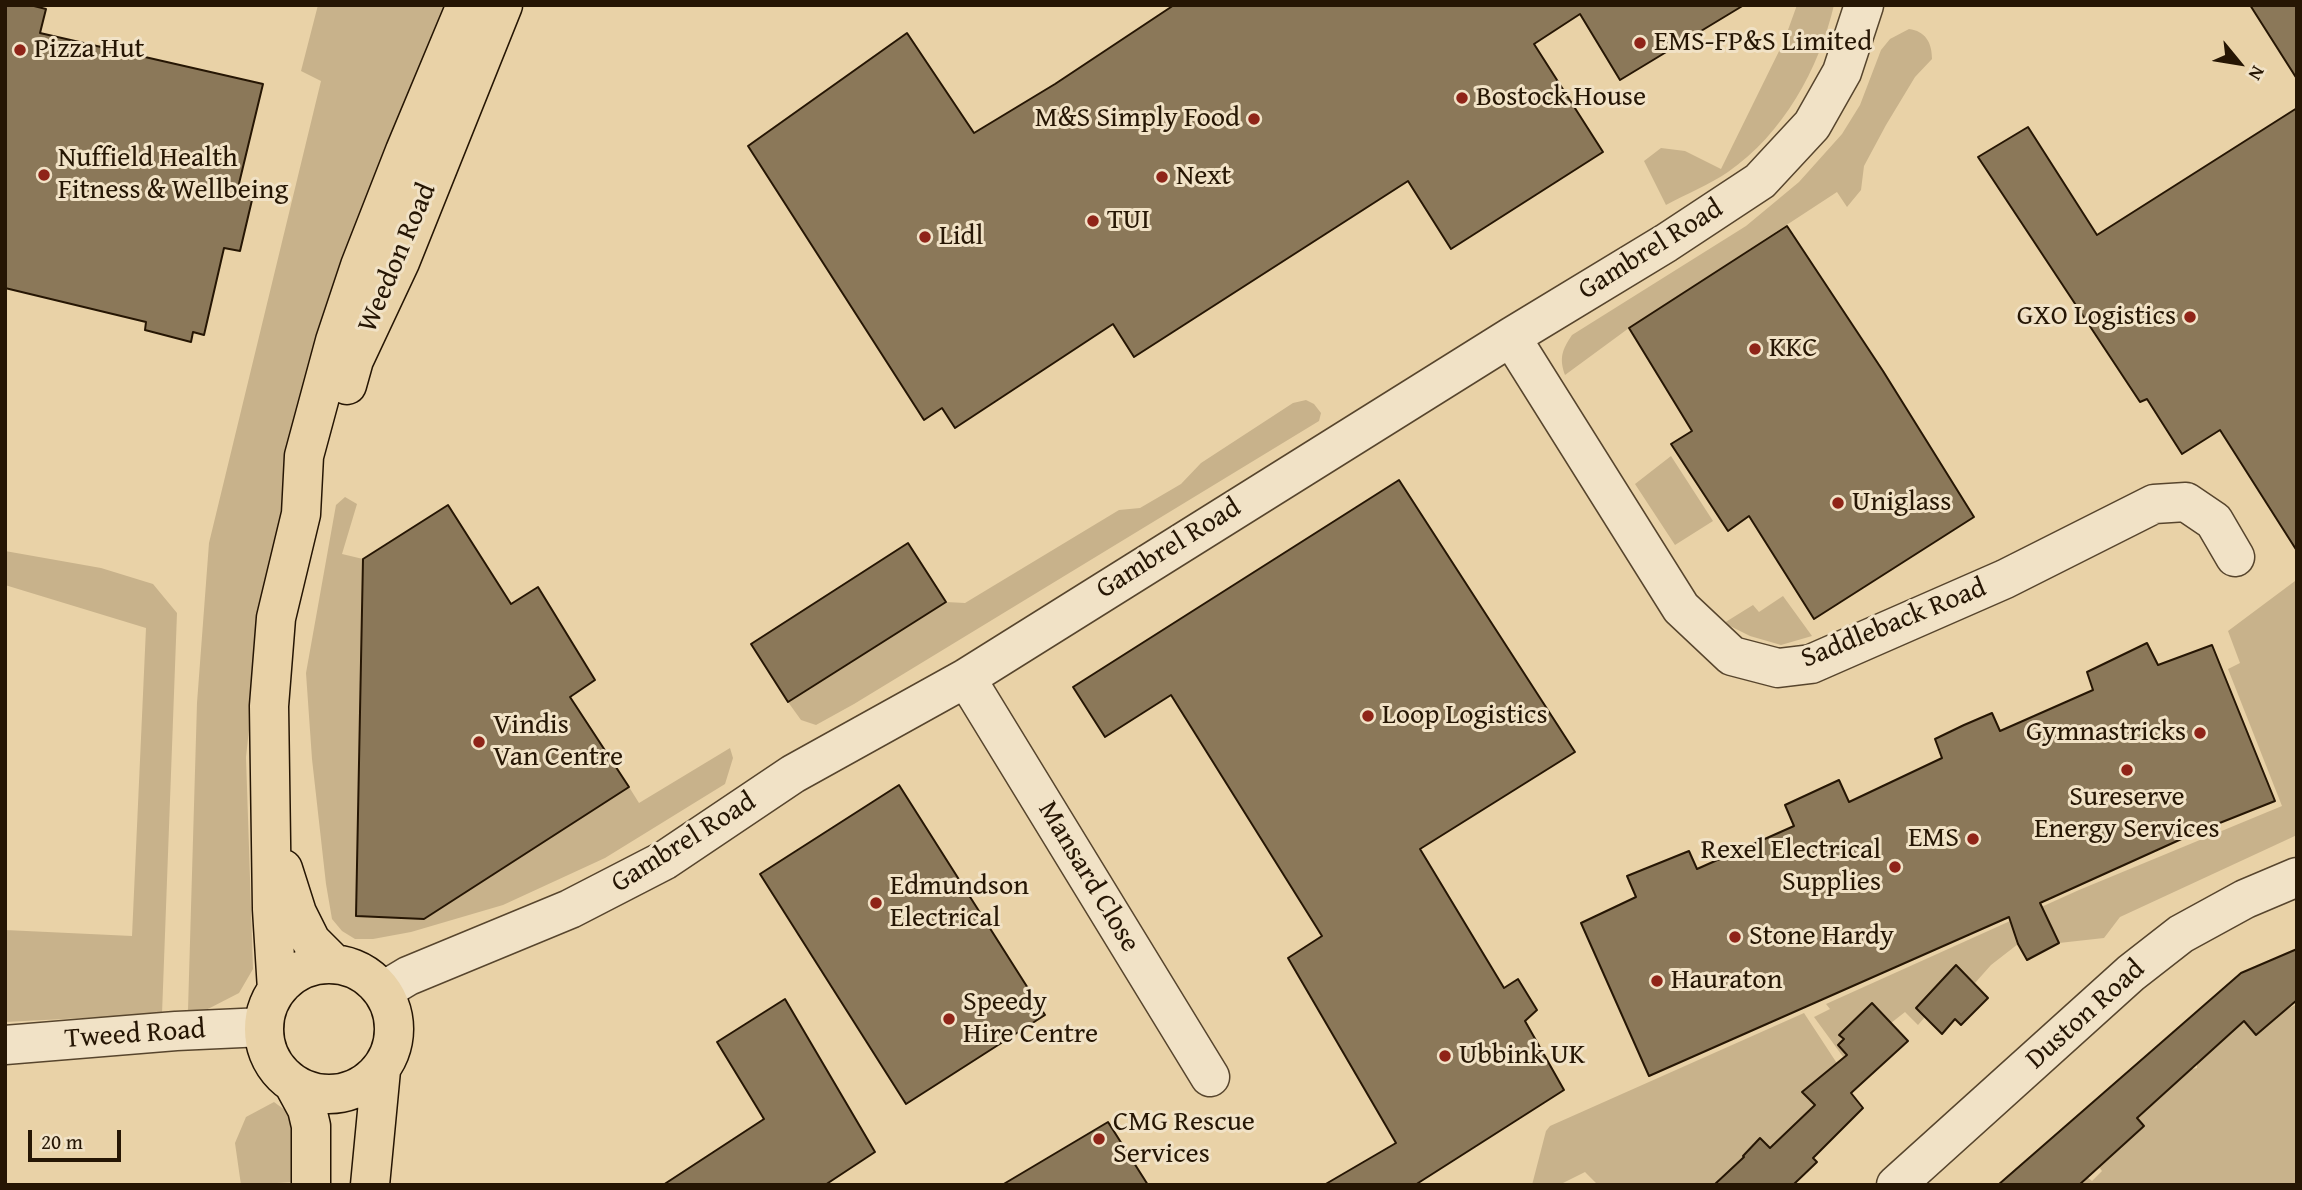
<!DOCTYPE html>
<style>
body{margin:0}
#map{position:relative;width:2302px;height:1190px;overflow:hidden;background:#e9d2a7;font-family:"Gentium Book Plus",serif}
canvas{display:block}
.frame{position:absolute;inset:0;border:7px solid #261604;pointer-events:none}
.north{position:absolute;left:2204px;top:28px;width:70px;height:70px;-webkit-text-stroke:5px #f1e2c6;paint-order:stroke;rotate:120deg;font-size:19px;font-weight:700;line-height:28px;text-align:center;color:#261604}
.north::after{content:'';display:block;margin:auto;width:24px;height:32px;background:#261604;clip-path:polygon(50% 0,100% 100%,50% 72%,0 100%)}
.scale{position:absolute;left:28px;top:1130px;width:93px;height:32px;box-sizing:border-box;border:4px solid #261604;border-top:0;padding-left:9px;font-size:21px;line-height:24px;white-space:nowrap;color:#261604;-webkit-text-stroke:5px #f1e2c6;paint-order:stroke}
</style>
<div id="map">
<canvas width="2302" height="1190"></canvas>
<div class="frame"></div>
<div class="north">N</div>
<div class="scale">20 m</div>
</div>
<script>
const context = document.querySelector('canvas').getContext('2d');
context.lineJoin = 'round';
function fillPath(path, color) {
  context.fillStyle = color;
  context.fill(path, 'evenodd');
}
function trace(path, color, width, dash) {
  context.strokeStyle = color;
  context.lineWidth = width;
  context.lineCap = dash ? 'butt' : 'round';
  context.setLineDash(dash || []);
  context.stroke(path);
}
function label(font, color, halo, rows, align = 'center') {
  context.font = font + ' "Gentium Book Plus",serif';
  context.lineWidth = 6;
  context.setLineDash([]);
  context.textBaseline = 'middle';
  context.strokeStyle = halo;
  context.fillStyle = color;
  for (const [text, x, y, turn = 0] of rows) {
    context.save();
    context.translate(x, y);
    context.rotate((+turn || 0) * Math.PI / 180);
    context.textAlign = isNaN(turn) ? turn : align;
    if (halo) context.strokeText(text, 0, 0);
    context.fillText(text, 0, 0);
    context.restore();
  }
}
const green = new Path2D(`
 M318,5H456L263,601L246,757L253,969L239,993L204,1011L188,1010L197,703L209,543L321,81L301,71Z
 M1797,5H1834C1819,69 1783,134 1728,172C1709,185 1686,194 1666,205L1644,161L1661,148L1685,151L1721,169L1784,41Z
 M1909,29C1925,31 1932,42 1932,59L1915,77L1886,125L1864,166L1861,190L1847,207L1837,192L1629,328L1565,375C1559,358 1562,350 1572,335L1746,226L1799,182L1842,134L1860,105L1881,50L1890,39Z
 M1306,400L1314,404L1321,413L1319,421L854,704L816,725L801,720L788,702L946,602L965,603L1119,510L1140,508L1181,484L1201,463L1293,403Z
 M1671,456L1713,521L1675,545L1635,484Z
 M345,497L357,504L342,554L363,559L356,916L425,919L629,787L639,803L730,748L733,758L725,784L605,858L503,905L411,932L373,939H355L342,931L332,919L326,884L312,759L306,673L336,505Z
 M5,551L101,568L153,584L177,613L162,1014L5,1022V930L132,936L146,628L5,585Z
 M2295,581L2297,585V835L2120,917L2104,938L2059,943L2048,919L2032,926L2018,944L1991,965L1975,983L1962,971L1917,1007L1925,1017L1918,1025L1905,1012L1891,1023L1879,1011L1847,1027L1839,1034L1844,1039L1838,1045L1857,1065L1852,1069L1814,1017L1830,1009L1826,1004L2079,890L2282,806L2228,669L2240,663L2228,631Z
 M1783,596L1812,636L1781,645L1750,636L1724,623L1753,605L1759,612Z
 M2297,1004V1185H2079L2087,1177L2092,1181L2102,1171L2099,1167L2144,1126L2137,1118L2192,1069L2197,1068V1063L2244,1021L2256,1035L2269,1024L2259,1012L2278,1014Z
 M1804,1013L1842,1071L1856,1088L1852,1093L1841,1087L1770,1148L1760,1138L1743,1155L1760,1174L1732,1168L1722,1178L1727,1185H1598L1585,1172L1559,1185H1532L1546,1131L1550,1126Z
 M274,1102L293,1116L295,1182L241,1185L235,1143L246,1117Z`);
const building = new Path2D(`
 M5,5H30L46,9L40,33L263,84L236,196L252,200L240,251L224,248L204,335L193,332L191,342L145,330L146,322L5,288Z
 M1174,5H1744L1620,80L1580,14L1534,44L1603,152L1451,249L1408,181L1134,357L1113,324L955,428L942,408L924,420L748,146L907,33L974,133L1055,84Z
 M2250,5H2297V79Z
 M2297,108V551L2220,430L2182,454L2147,399L2140,402L1978,157L2028,127L2097,235Z
 M1787,226L1883,371L1974,517L1814,619L1749,516L1728,531L1671,444L1692,431L1629,328Z
 M1399,480L1575,752L1420,849L1504,988L1518,979L1537,1010L1525,1021L1564,1090L1415,1185H1324L1396,1143L1288,958L1322,936L1171,695L1105,737L1073,687Z
 M448,505L511,604L538,587L595,680L570,697L629,787L424,919L356,916L363,559Z
 M908,543L946,602L788,702L751,644Z
 M2147,643L2158,665L2212,645L2275,801L2197,832L2040,903L2059,943L2027,960L2018,944L2009,917L1649,1076L1581,923L1636,897L1627,876L1689,851L1697,869L1794,826L1785,805L1839,780L1849,802L1942,758L1935,739L1964,725L1992,713L2000,731L2093,690L2087,672Z
 M899,785L1045,1015L906,1104L760,874Z
 M2297,949V1000L2256,1035L2244,1021L2137,1118L2144,1126L2079,1185H1998L2241,973Z
 M1956,965L1988,998L1961,1025L1955,1019L1942,1034L1916,1008Z
 M785,999L875,1152L825,1185H663L764,1119L717,1042Z
 M1872,1003L1908,1041L1851,1093L1863,1108L1813,1158L1817,1162L1793,1185H1714L1744,1157L1743,1156L1760,1138L1770,1148L1815,1105L1802,1092L1847,1055L1838,1045L1844,1039L1839,1035Z
 M1108,1122L1148,1185H1002Z`);
const minor = new Path2D(`
 M1511,337L1681,608L1732,656L1778,668L1811,664L2005,579L2154,504L2186,502L2214,521L2235,557
 M966,678L1210,1077
 M383,991L408,976L570,909L665,860L793,774L966,678L1511,337L1666,243L1760,181L1812,125L1842,72L1864,5
 M5,1045L176,1031L264,1027
 M1896,1185L2131,973L2181,934L2245,899L2297,877`);
const major = new Path2D(`
 M347,385L354,360L400,262L503,5
 M283,869L297,913L311,941L333,963
 M264 1029a65 65 0 1 1 130 0a65 65 0 1 1-130 0Z
 M277,990L272,909L269,706L276,618L301,514L304,456L335,341L360,266L405,151L466,5
 M294,1085L307,1109L311,1126V1185
 M370,1185L381,1070`);
const markers = [
 [1640,43,7,"#8f2418"],
 [20,50,7,"#8f2418"],
 [1462,98,7,"#8f2418"],
 [1254,119,7,"#8f2418"],
 [44,175,7,"#8f2418"],
 [1162,177,7,"#8f2418"],
 [1093,221,7,"#8f2418"],
 [925,237,7,"#8f2418"],
 [2190,317,7,"#8f2418"],
 [1755,349,7,"#8f2418"],
 [1838,503,7,"#8f2418"],
 [1368,716,7,"#8f2418"],
 [2200,733,7,"#8f2418"],
 [479,742,7,"#8f2418"],
 [2127,770,7,"#8f2418"],
 [1973,839,7,"#8f2418"],
 [1895,867,7,"#8f2418"],
 [876,903,7,"#8f2418"],
 [1735,937,7,"#8f2418"],
 [1657,981,7,"#8f2418"],
 [949,1019,7,"#8f2418"],
 [1445,1056,7,"#8f2418"],
 [1099,1139,7,"#8f2418"]
];
const poiNames = [
 ["EMS-FP&S Limited",1654,43],
 ["Pizza Hut",34,50],
 ["Bostock House",1476,98],
 ["M&S Simply Food",1240,119,"right"],
 ["Nuffield Health",58,159],
 ["Fitness & Wellbeing",58,191],
 ["Next",1176,177],
 ["TUI",1107,221],
 ["Lidl",939,237],
 ["GXO Logistics",2176,317,"right"],
 ["KKC",1769,349],
 ["Uniglass",1852,503],
 ["Loop Logistics",1382,716],
 ["Vindis",493,726],
 ["Van Centre",493,758],
 ["Gymnastricks",2186,733,"right"],
 ["Sureserve",2127,798,"center"],
 ["Energy Services",2127,830,"center"],
 ["EMS",1959,839,"right"],
 ["Rexel Electrical",1881,851,"right"],
 ["Supplies",1881,883,"right"],
 ["Edmundson",890,887],
 ["Electrical",890,919],
 ["Stone Hardy",1749,937],
 ["Hauraton",1671,981],
 ["Speedy",963,1003],
 ["Hire Centre",963,1035],
 ["Ubbink UK",1459,1056],
 ["CMG Rescue",1113,1123],
 ["Services",1113,1155]
];
const streetNames = [
 ["Gambrel Road",1651,250,-32],
 ["Weedon Road",398,258,-67],
 ["Gambrel Road",1169,549,-32],
 ["Saddleback Road",1894,624,-22],
 ["Gambrel Road",684,843,-32],
 ["Mansard Close",1088,877,59],
 ["Duston Road",2086,1015,-42],
 ["Tweed Road",135,1035,-4]
];
fillPath(green, '#c8b28b');
fillPath(building, '#8b7859');
trace(building, '#261604', 2);
trace(minor, '#57452d', 41);
trace(major, '#261604', 41);
trace(minor, '#f1e2c6', 38);
trace(major, '#e9d2a7', 38);
for (const [x, y, r, color] of markers) {
  const dot = new Path2D();
  dot.arc(x, y, r, 0, 2 * Math.PI);
  context.fillStyle = color;
  context.fill(dot);
  trace(dot, '#f1e2c6', 2.5);
}
label('28px', '#261604', '#f1e2c6', poiNames, 'left');
label('28px', '#261604', '#f1e2c6', streetNames);
</script>
